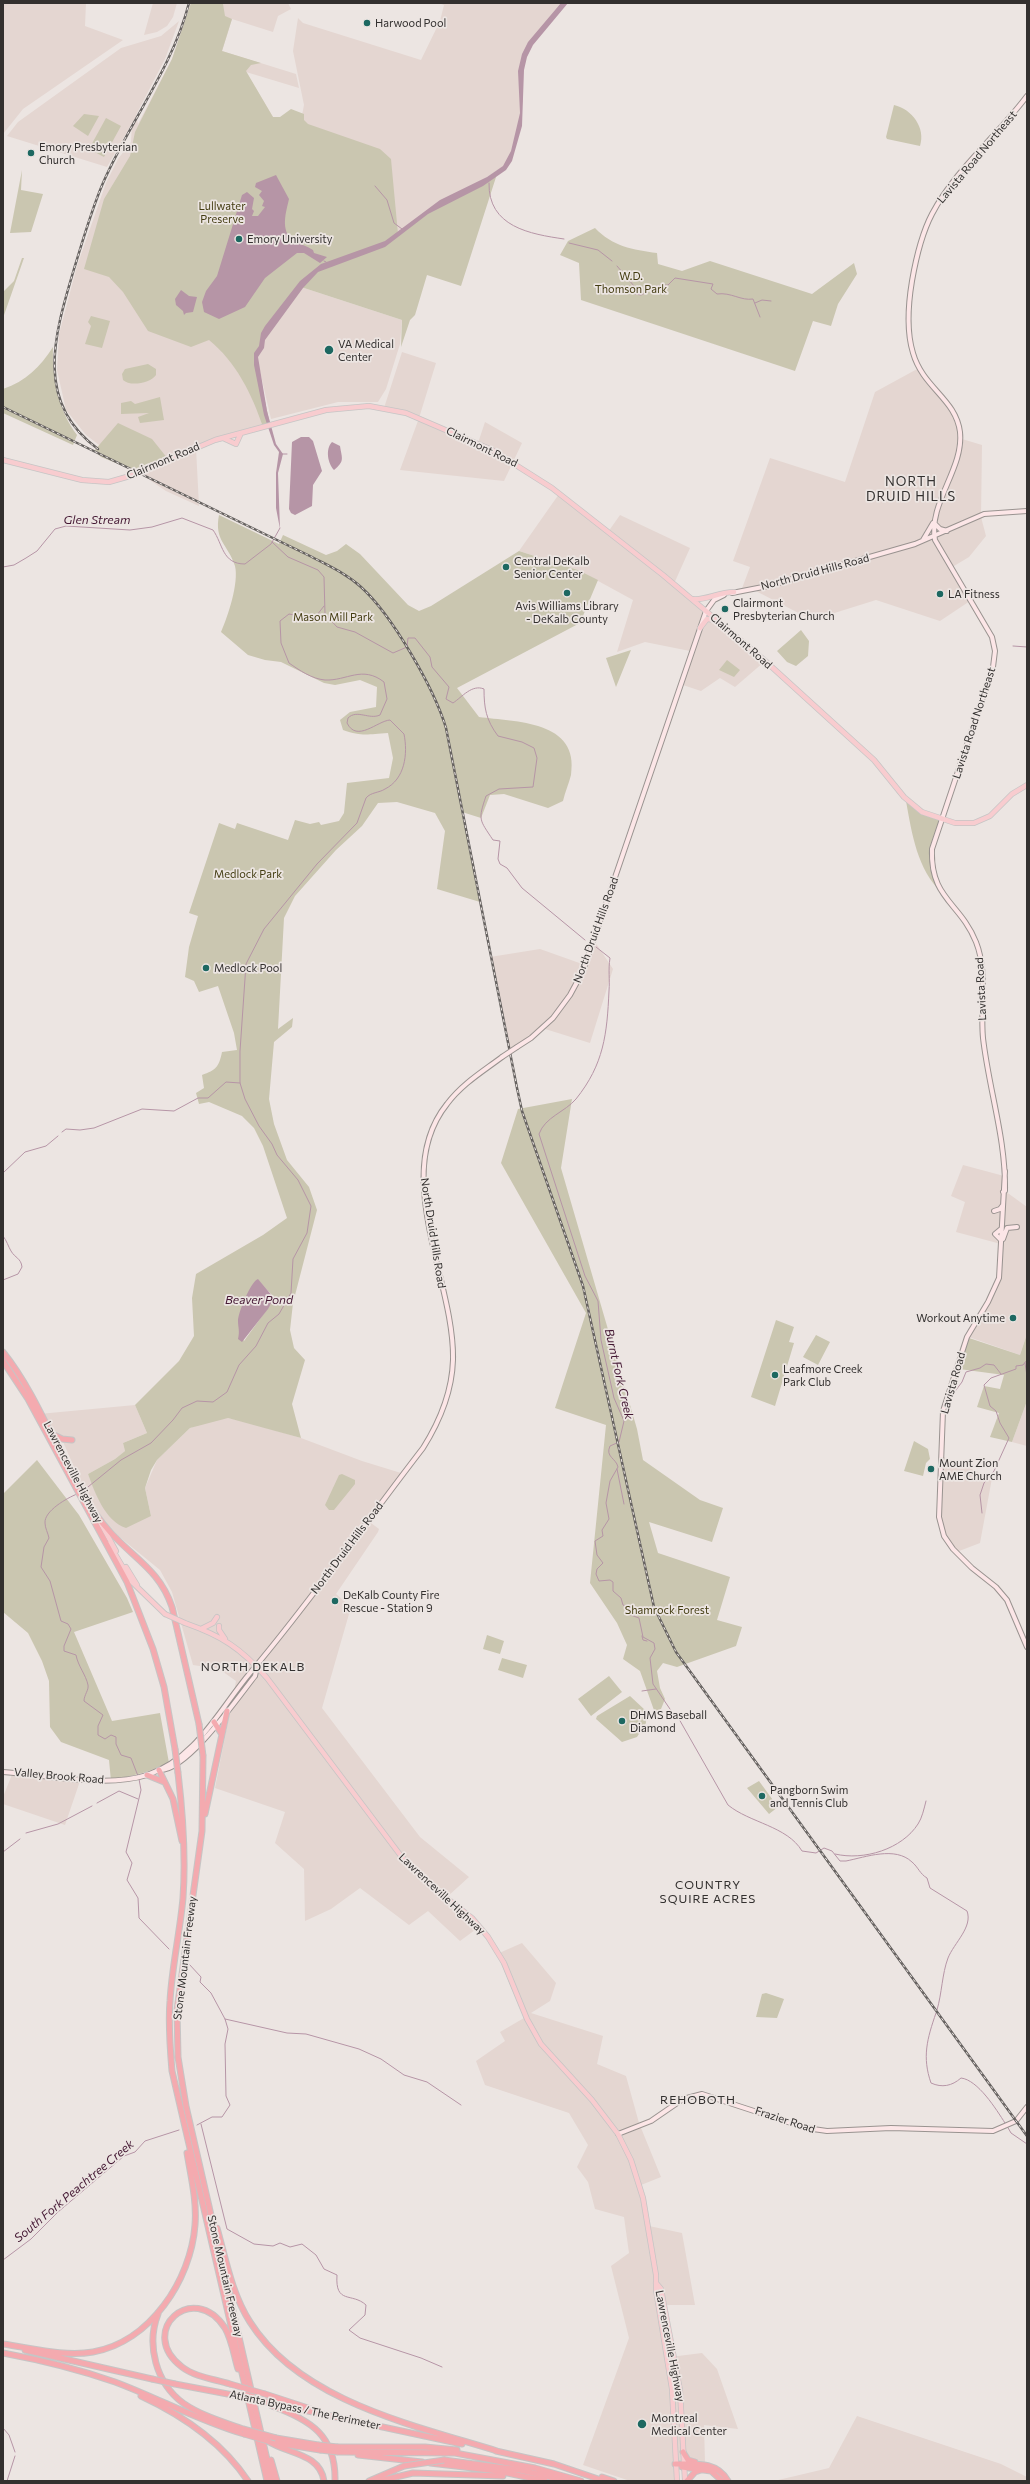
<!DOCTYPE html>
<style>
body{margin:0}
#map{position:relative;width:1030px;height:2484px;overflow:hidden;background:#ece5e2;font-family:Commissioner,sans-serif}
canvas{display:block}
.frame{position:absolute;inset:0;border:4px solid #33302f;pointer-events:none}
</style>
<div id="map">
<canvas width="1030" height="2484"></canvas>
<div class="frame"></div>
</div>
<script>
const context = document.querySelector('canvas').getContext('2d');
context.lineJoin = 'round';
function fillPath(path, color) {
  context.fillStyle = color;
  context.fill(path, 'evenodd');
}
function trace(path, color, width, dash) {
  context.strokeStyle = color;
  context.lineWidth = width;
  context.lineCap = dash ? 'butt' : 'round';
  context.setLineDash(dash || []);
  context.stroke(path);
}
function label(font, color, halo, rows, align = 'center') {
  context.font = font + ' Commissioner,sans-serif';
  context.lineWidth = 3.5;
  context.setLineDash([]);
  context.textBaseline = 'middle';
  context.strokeStyle = halo;
  context.fillStyle = color;
  for (const [text, x, y, turn = 0] of rows) {
    context.save();
    context.translate(x, y);
    context.rotate((+turn || 0) * Math.PI / 180);
    context.textAlign = isNaN(turn) ? turn : align;
    if (halo) context.strokeText(text, 0, 0);
    context.fillText(text, 0, 0);
    context.restore();
  }
}
const built = new Path2D(`
 M3,3H86L85,26L123,40L23,109L3,134Z
 M153,3H177L173,17L167,26L157,32L144,35Z
 M191,3H288L291,9L278,16L273,32L232,19L222,51L296,74L299,88L246,72L273,117L300,126L304,105L293,51L298,18L303,23L421,60L440,21L444,5L438,3H564L539,33L522,63L523,101L514,149L506,165L398,234L301,287L402,320L400,344L386,389L378,402H338L271,419L257,358L267,329L256,358L270,425L215,440L196,448L199,506L166,491L111,454L86,435L66,410L57,370L59,334L77,266L106,183L118,159L131,142L132,123L107,167L7,136L18,122L121,48L161,36L179,21L165,59L136,115L138,124L172,59Z
 M402,352L436,363L419,418L478,443L485,422L522,443L504,481L400,470L419,418L384,408Z
 M919,368L929,386L938,392L957,416L962,430V439L982,445L981,517L986,536L969,557L949,569L970,601L940,621L876,600L812,620L752,589L741,591L750,567L733,561L770,458L845,482L875,392Z
 M559,494L608,532L620,515L690,548L673,586L764,662L735,687L720,678L701,691L680,684L690,651L645,642L617,652L633,600L578,570L519,551Z
 M593,939L613,969L590,1043L542,1028L510,1054L490,957L540,949L585,965Z
 M963,1165L1004,1176L1005,1191L1027,1207V1334L1020,1355L966,1336L968,1329L986,1310L996,1286L1001,1244L956,1232L965,1202L951,1196Z
 M1027,1401V1446L1012,1442Z
 M135,1405L147,1433L123,1443L125,1451L115,1459L88,1474L100,1502L151,1516L145,1488L157,1460L190,1428L212,1420L228,1418L243,1421L301,1438L362,1461L401,1473L367,1520L379,1529L378,1532L336,1594L351,1607L322,1708L420,1837L469,1877L447,1897L479,1927L460,1941L428,1911L409,1925L360,1888L331,1909L305,1921L304,1869L275,1843L285,1812L215,1788L236,1681L219,1669L193,1665L172,1592L160,1570L117,1535L103,1519L83,1488L61,1437L39,1414Z
 M939,1455L992,1478L980,1543L954,1553L945,1537L938,1517Z
 M13,1772L81,1778L65,1825L3,1804V1797Z
 M522,1943L556,1983L550,2001L531,2013L603,2036L597,2064L626,2076L639,2123L661,2177L641,2185L649,2226L682,2233L695,2305H661L670,2357L702,2353L717,2369L738,2429L704,2425L705,2463L695,2460L674,2461L676,2481H630L583,2465L629,2338L611,2266L629,2253L624,2217L595,2209L588,2182L577,2167L588,2145L569,2113L485,2085L476,2061L505,2041L500,2032L524,2018L497,1954Z
 M857,2416L1001,2464L1027,2477V2481H774L829,2468Z`);
const green = new Path2D(`
 M191,3L223,4L225,16L232,19L222,51L261,63L251,65L246,71L273,117H280L291,109L304,114V120L308,124L380,149L391,159L398,234L428,211L497,174L461,286L427,275L415,315L410,320L401,347L402,320L301,287L267,329L256,358L270,425L263,427C252,394 236,362 209,340L191,347L148,331L123,292L109,277L84,269L104,199L130,156L135,132L172,59Z
 M894,105C912,109 926,128 920,146L887,139L886,137Z
 M84,114L99,116L88,136L73,126Z
 M106,118L121,126L104,157L89,149Z
 M22,170L21,190L43,194L31,232L10,233Z
 M595,228C612,246 633,250 657,253L658,264L682,271L710,261L812,294L854,263L857,274L838,304L831,326L813,321L795,371L581,300L579,263L560,255L568,241Z
 M22,258H24L3,318V292L14,281Z
 M91,316L110,321L102,348L85,344L91,326L88,322Z
 M53,347C52,377 58,410 77,435L73,445L3,413V389C26,381 40,367 53,347Z
 M148,364L156,369V375C151,383 130,387 123,380L122,374L125,369Z
 M160,397L164,420L140,423L138,417L149,413L121,414V403L131,401L135,404Z
 M118,423L152,439L168,459L138,472L101,457L94,451Z
 M219,515L279,544L283,535L326,555L337,551L346,544L360,554L408,605L419,611L431,606L519,551L578,570L598,580L580,623L457,688L479,717C515,722 580,720 571,775C569,783 565,792 563,801L548,808L504,794L490,795L481,818L462,812L480,902L437,889L445,831L435,813L397,802L378,803L362,826L336,850L329,840L336,850L295,896L284,918L278,1029L293,1018L292,1027L274,1042L269,1099L274,1124L287,1160L309,1187L317,1210L293,1303L290,1330L294,1348L305,1360L292,1404L301,1438L228,1418L190,1428L157,1460L151,1470L145,1488L151,1516L126,1528C105,1521 95,1493 88,1474L115,1459L125,1451L123,1443L147,1433L135,1405L179,1361L194,1336L192,1298L196,1274L263,1235L287,1218L263,1146L254,1128L242,1116L209,1102L199,1104L196,1093L204,1088L202,1075C216,1070 219,1067 222,1052L237,1050L234,1033L218,986L199,992L194,981L185,977L189,947L198,916L189,913L219,823L235,829L237,823L288,840L295,820L310,824L319,822L321,825L339,821L344,813L347,783L389,778L393,758L388,733C368,734 363,737 343,730L340,720L350,712L376,707L377,687L360,680L335,685L324,683L281,662L265,660L248,655L221,632C228,616 239,583 235,566C228,544 214,541 219,515ZM258,1280L271,1294L273,1301L244,1341C234,1315 244,1302 258,1280Z
 M801,630L809,641L808,656L796,666L787,662L777,651Z
 M631,650L616,687L606,658Z
 M727,660L740,670L734,677L719,670Z
 M906,801L939,819L932,859L942,893C917,869 912,834 906,801Z
 M572,1099L561,1168L637,1429L643,1460L700,1500L723,1508L712,1542L649,1522L658,1553L730,1577L717,1620L742,1627L736,1646L677,1667L663,1663L657,1671L660,1688L665,1699L661,1709L655,1713L640,1671L623,1659L627,1645L617,1623L590,1583L606,1425L555,1408L586,1313L501,1163L518,1109Z
 M776,1320L794,1327L789,1342L794,1343L775,1406L751,1397Z
 M1027,1334V1401L1012,1442L990,1437L999,1413L977,1407L984,1386L1000,1389L1004,1375L959,1369L969,1338L1020,1355Z
 M816,1335L830,1342L818,1365L803,1357Z
 M914,1441L928,1449L930,1459L926,1463L923,1476L904,1471Z
 M37,1460L79,1515L127,1598L133,1612L74,1632L112,1721L160,1713L169,1763L146,1772L111,1781L109,1760L61,1742L50,1727L49,1681L42,1661L28,1633L3,1612V1494Z
 M342,1474L355,1480V1484L334,1510H329L325,1505L339,1475Z
 M487,1635L504,1641L500,1654L483,1649Z
 M502,1658L527,1665L523,1678L498,1670Z
 M609,1676L622,1692L591,1716L578,1699Z
 M630,1696L645,1710L646,1723L637,1737L622,1742L596,1719L597,1716Z
 M759,1781L778,1807L769,1814L747,1788Z
 M766,1993L784,1999L777,2018L756,2017L762,1994Z`);
const water = new Path2D(`
 M561,3H568L533,45L527,57L524,70L522,126L512,161L506,170L483,186L428,214L385,247L318,272L303,288L265,340L264,348L258,357L267,411L276,444L283,454L278,473L280,529L276,508V473L279,452L274,445L264,415L254,365V353L259,346L261,333L265,326L300,281L321,264L385,241L440,200L487,177L503,166L511,151L520,113L518,71L522,54L528,42Z
 M276,175L289,199C286,212 280,231 293,240C299,244 307,246 313,250L314,253L327,257L320,263L304,253H297L265,278L245,307L219,319L204,312L202,302L206,291L217,276L242,195L247,192L254,198L252,209L254,211L252,216H258L265,207L262,206L264,201L259,195L262,191L255,187L256,183Z
 M181,290L189,296L197,297L193,312L186,313L184,315L183,311L176,305L175,299Z
 M301,437H309L313,441L322,471L313,485L312,506L295,515L291,513L289,509L292,442Z
 M332,442L340,446C342,459 345,461 334,470C328,464 325,449 332,442Z
 M258,1279L274,1298L268,1309L242,1342L238,1339C240,1331 238,1327 238,1321C238,1313 251,1281 258,1279Z`);
const stream = new Path2D(`
 M489,183C488,227 530,234 564,239
 M375,186L387,200L394,223L402,229
 M569,243L598,250L612,261
 M324,261L326,262
 M617,266L634,286L635,294L641,295L645,293
 M648,290L657,286L668,285L675,278L713,284L711,289L717,294C731,292 741,301 753,299L760,317
 M755,303L762,300L771,301
 M281,454H287
 M272,542L288,557L318,570L324,577L325,614L337,627L355,632L393,653L407,647L408,638H415L430,657L432,667L449,687L446,699L453,703C462,697 472,684 484,689C484,708 486,720 498,736L522,742L534,748L537,758L533,787L499,789L486,796C478,820 479,819 493,840L500,841L498,859L500,864L507,868L522,888L585,940
 M3,567L14,565L26,558L37,551L55,529L66,526L130,530L152,527L182,518L213,530C223,544 222,564 245,564L271,544L280,528
 M1013,646L1027,647
 M596,947L610,958C608,971 610,978 609,991C607,1034 604,1064 576,1099C565,1112 545,1117 539,1134L585,1276L598,1301L601,1340L614,1398L624,1421L619,1442L610,1446C605,1457 616,1458 618,1467L610,1481L606,1503L609,1519L602,1530L603,1536L595,1541L597,1555L603,1563L597,1569L596,1574L599,1581L610,1580L613,1582V1591L621,1598L623,1605L629,1608L628,1614L639,1618L643,1637L654,1643L655,1649L650,1658L653,1684L672,1712L679,1719L728,1805C750,1823 787,1826 802,1851L816,1853L824,1848L832,1851L840,1861H846C866,1857 895,1846 912,1862C918,1867 920,1874 927,1878L930,1888L967,1911C973,1927 954,1943 948,1958C942,1974 942,1993 937,2010
 M62,1132L66,1129L80,1130L94,1128L142,1109L174,1111L198,1098H208L226,1082L240,1083
 M3,1173L25,1152L46,1146L58,1136
 M3,1236C7,1241 8,1246 11,1251C15,1258 21,1258 22,1267L18,1274L3,1280
 M1025,1363L1027,1376
 M950,1398L962,1382L966,1372L980,1368L986,1364L994,1365L1001,1374
 M617,1469L624,1504
 M83,1491L121,1460L151,1443L173,1420L182,1408L197,1401L213,1402L227,1392L239,1365L256,1346L268,1323L279,1314L291,1293L293,1259L307,1233L311,1206L298,1180L277,1155L272,1144L259,1126L245,1099L240,1083V1051L246,964L264,929L317,864L357,823L366,798C371,792 379,793 385,789C405,779 408,754 404,734L390,720C377,721 357,743 347,723L348,718C357,709 369,720 380,715L387,699L384,682C362,665 347,681 325,680C312,679 299,670 289,663L281,643L280,621L289,614L311,618L317,615L324,606
 M77,1494C67,1498 44,1511 45,1523C45,1528 48,1533 49,1538L44,1547L41,1567L50,1581L61,1621L68,1624L71,1629L64,1646V1651L76,1655C78,1666 86,1675 88,1685C89,1690 84,1695 84,1701L103,1715L98,1726V1735L105,1739L111,1735L116,1737V1744L121,1755L131,1758L138,1776
 M982,1513L980,1495L984,1483L994,1471L1009,1438L1000,1423L996,1411L990,1406L984,1385L991,1378L1016,1369V1366L1023,1365L1027,1360
 M642,1636L643,1640L647,1641
 M642,1691L656,1689
 M139,1779L141,1790L126,1852L132,1863L127,1880L138,1898L139,1918L169,1949
 M97,1803L119,1791L138,1799
 M26,1833L58,1824L92,1806
 M3,1852L20,1839
 M835,1854C864,1861 902,1849 918,1824C922,1818 924,1809 926,1801
 M189,1964L201,1977L200,1982L211,1993L225,2019L228,2029L225,2044L226,2096L230,2105L222,2117H212L197,2125
 M936,2013C927,2039 922,2057 931,2083C942,2088 952,2086 961,2078C978,2080 996,2109 1005,2123
 M225,2019L287,2033L306,2034L359,2049L381,2059L404,2075L427,2082L461,2105
 M201,2124L227,2229L254,2244L273,2246L280,2243L290,2247L302,2244L316,2255L324,2269L337,2275C335,2305 352,2292 366,2305L365,2315L349,2330L360,2338L421,2358L442,2367
 M1007,2126L1011,2133L1027,2144
 M3,2260L31,2239L58,2212L124,2156L135,2152L145,2141L179,2130
 M3,2428L9,2435L15,2452
 M7,2481L15,2456`);
const secondary = new Path2D(`
 M935,524L940,529L947,531
 M923,540L933,523
 M732,593L768,586L915,544L984,514L1027,511
 M517,1047L531,1038L553,1018L570,995L583,971L706,611L714,600L724,595
 M1005,1171L999,1278L988,1302L967,1337L943,1411L939,1517L944,1536L953,1549L972,1568L996,1587L1007,1600L1027,1647
 M1003,1192L1005,1191C1006,1139 989,1090 983,1038C980,1007 988,972 976,942C960,902 930,899 932,849L993,667L995,651L992,637L935,540C928,503 964,469 960,432C956,399 923,388 913,353C906,330 908,305 912,281C916,258 921,235 932,214C955,170 997,136 1027,96
 M994,1211L1000,1209L1003,1205
 M1003,1239L1007,1228L1017,1227
 M1001,1240L995,1234L1001,1229
 M159,1770C186,1773 239,1696 255,1676L257,1667
 M3,1772C45,1775 107,1788 147,1775C196,1759 219,1710 250,1673C311,1601 365,1523 423,1448C440,1421 452,1393 453,1360C455,1281 390,1175 447,1104C462,1084 482,1072 502,1057
 M618,2134L651,2121L683,2099L702,2094L806,2128L827,2131L891,2128L993,2131L1016,2121L1027,2107`);
const primary = new Path2D(`
 M223,438L236,444L241,433
 M3,460L82,480L109,482L130,476L215,440L326,410L369,406L406,413L492,450L552,488L663,575L763,659L874,760L904,797L922,812L955,823H974L990,816L1012,794L1027,785
 M693,599C704,601 719,592 734,592
 M700,628L707,619L715,620
 M100,1522L116,1551
 M109,1544L131,1581L165,1614
 M126,1567L137,1585
 M185,1623C222,1636 241,1648 267,1678L401,1856L429,1884L472,1918L488,1937L504,1963L527,2019L541,2044L592,2100L618,2134L631,2160L643,2198L656,2275V2290L672,2389L677,2481
 M219,1626V1630L225,1639
 M201,1629L213,1623L217,1617
 M656,2283L661,2289L680,2390L685,2481`);
const highway = new Path2D(`
 M3,1352C47,1407 65,1483 111,1533C135,1559 160,1571 172,1607L199,1724
 M3,1361L28,1399L127,1582L153,1649L164,1687L175,1749
 M54,1435L62,1439L72,1440
 M214,1722L221,1733
 M203,1756L202,1831L177,2010L178,2057L186,2106L272,2481
 M159,1770L173,1799L182,1841
 M178,1773C183,1815 186,1855 183,1898C180,1932 172,1966 170,2001C168,2024 170,2047 172,2071L267,2481
 M147,1775L164,1782
 M205,1814L227,1711
 M217,2228C226,2260 232,2294 250,2322C300,2401 413,2425 497,2451
 M158,2314C146,2345 156,2383 183,2403C200,2415 223,2422 243,2429
 M3,2344C32,2348 64,2357 93,2352C150,2342 191,2280 195,2225C197,2201 191,2177 187,2153
 M25,2350L152,2379
 M3,2353C41,2360 78,2369 115,2382C158,2398 199,2421 244,2434
 M175,2384L233,2395
 M230,2384C214,2379 195,2377 182,2367C136,2332 193,2279 225,2328C232,2340 234,2356 238,2369
 M265,2394L317,2411
 M141,2396C184,2416 222,2442 248,2481
 M266,2402L462,2444
 M272,2406C311,2420 336,2436 335,2481
 M276,2438L318,2445
 M268,2441C287,2454 320,2453 324,2481
 M271,2442L320,2450
 M338,2447H425L457,2450
 M496,2451L554,2464L604,2481
 M338,2452L455,2453L535,2468L581,2481
 M683,2452L688,2460L695,2462
 M358,2455L422,2462
 M271,2460L277,2481
 M444,2460L520,2470L567,2481
 M430,2463L498,2471L545,2481
 M675,2464C695,2464 717,2461 728,2481
 M682,2467L711,2471L722,2481
 M602,2477L614,2481
 M369,2481L404,2466
 M379,2481L413,2473L503,2476
 M687,2481L695,2472L701,2470`);
const rail = new Path2D(`
 M3,407L312,557C329,566 347,574 361,587C392,615 434,688 446,728L517,1088L522,1111L583,1286L654,1607L676,1652L1027,2136
 M98,449C33,402 55,333 74,269C83,240 91,211 103,183C130,121 172,69 189,3`);
const secondaryBridge = new Path2D(`
 M502,1057L517,1047`);
const primaryBridge = new Path2D(`
 M165,1614L185,1623`);
const highwayBridge = new Path2D(`
 M199,1724L203,1756
 M175,1749L178,1773
 M152,2379L175,2384
 M230,2384L265,2394
 M233,2395L266,2402
 M243,2429L276,2438
 M244,2434L268,2441
 M318,2445L338,2447
 M320,2450L338,2452
 M404,2466L444,2460`);
const markers = [
 [367,23,4,"#1d6861"],
 [31,153,4,"#1d6861"],
 [239,239,4,"#1d6861"],
 [329,350,5,"#1d6861"],
 [506,567,4,"#1d6861"],
 [567,593,4,"#1d6861"],
 [940,594,4,"#1d6861"],
 [725,609,4,"#1d6861"],
 [206,968,4,"#1d6861"],
 [1013,1318,4,"#1d6861"],
 [775,1375,4,"#1d6861"],
 [931,1469,4,"#1d6861"],
 [335,1601,4,"#1d6861"],
 [622,1721,4,"#1d6861"],
 [762,1796,4,"#1d6861"],
 [642,2424,5,"#1d6861"]
];
const poiNames = [
 ["Harwood Pool",375,23],
 ["Emory Presbyterian",39,147],
 ["Church",39,160],
 ["Emory University",247,239],
 ["VA Medical",338,344],
 ["Center",338,357],
 ["Central DeKalb",514,561],
 ["Senior Center",514,574],
 ["LA Fitness",948,594],
 ["Clairmont",733,603],
 ["Presbyterian Church",733,616],
 ["Avis Williams Library",567,606,"center"],
 ["- DeKalb County",567,619,"center"],
 ["Medlock Pool",214,968],
 ["Workout Anytime",1005,1318,"right"],
 ["Leafmore Creek",783,1369],
 ["Park Club",783,1382],
 ["Mount Zion",939,1463],
 ["AME Church",939,1476],
 ["DeKalb County Fire",343,1595],
 ["Rescue - Station 9",343,1608],
 ["DHMS Baseball",630,1715],
 ["Diamond",630,1728],
 ["Pangborn Swim",770,1790],
 ["and Tennis Club",770,1803],
 ["Montreal",651,2418],
 ["Medical Center",651,2431]
];
const streetNames = [
 ["Lavista Road Northeast",977,157,-50],
 ["Clairmont Road",482,447,26],
 ["Clairmont Road",163,461,-23],
 ["North Druid Hills Road",815,572,-15],
 ["Clairmont Road",741,641,41],
 ["Lavista Road Northeast",974,723,-72],
 ["North Druid Hills Road",596,930,-70],
 ["Lavista Road",981,989,-93],
 ["North Druid Hills Road",433,1233,81],
 ["Lavista Road",953,1383,-74],
 ["Lawrenceville Highway",73,1472,62],
 ["North Druid Hills Road",347,1548,-53],
 ["Valley Brook Road",59,1776,5],
 ["Lawrenceville Highway",442,1894,43],
 ["Stone Mountain Freeway",185,1958,-83],
 ["Frazier Road",785,2120,18],
 ["Stone Mountain Freeway",225,2276,77],
 ["Lawrenceville Highway",670,2346,79],
 ["Atlanta Bypass / The Perimeter",305,2410,12]
];
const parkNames = [
 ["Lullwater",222,206],
 ["Preserve",222,219],
 ["W.D.",631,276],
 ["Thomson Park",631,289],
 ["Mason Mill Park",333,617],
 ["Medlock Park",248,874],
 ["Shamrock Forest",667,1610]
];
const waterNames = [
 ["Glen Stream",97,520],
 ["Beaver Pond",259,1300],
 ["Burnt Fork Creek",619,1374,77],
 ["South Fork Peachtree Creek",74,2191,-40]
];
const neighbourhoodNames = [
 ["NORTH DEKALB",253,1667],
 ["COUNTRY",708,1885],
 ["SQUIRE ACRES",708,1899],
 ["REHOBOTH",698,2100]
];
const quarterNames = [
 ["NORTH",911,482],
 ["DRUID HILLS",911,497]
];
fillPath(built, '#e4d6d1');
fillPath(green, '#cac6b0');
fillPath(water, '#b695a6');
trace(stream, '#b695a6', 1);
trace(secondary, '#999390', 6);
trace(primary, '#c6c5c5', 6);
trace(highway, '#c6c5c5', 7);
trace(secondary, '#fce6e7', 4);
trace(primary, '#f8cccf', 4.5);
trace(highway, '#f4aaaf', 5);
trace(rail, '#666260', 2.5);
trace(rail, '#ece5e2', 1, [3]);
trace(secondaryBridge, '#999390', 6, []);
trace(primaryBridge, '#c6c5c5', 6, []);
trace(highwayBridge, '#c6c5c5', 7, []);
trace(secondaryBridge, '#fce6e7', 4);
trace(primaryBridge, '#f8cccf', 4.5);
trace(highwayBridge, '#f4aaaf', 5);
for (const [x, y, r, color] of markers) {
  const dot = new Path2D();
  dot.arc(x, y, r, 0, 2 * Math.PI);
  context.fillStyle = color;
  context.fill(dot);
  trace(dot, '#ece5e2', 1.5);
}
label('11px', '#33302f', '#ece5e2', poiNames, 'left');
label('11px', '#33302f', '#ece5e2', streetNames);
label('11px', '#433c11', '#ece5e2', parkNames);
label('italic 12px', '#441833', '#ece5e2', waterNames);
context.letterSpacing = '1px';
label('12px', '#33302f', '#ece5e2', neighbourhoodNames);
context.letterSpacing = '0px';
context.letterSpacing = '1px';
label('13px', '#33302f', '#ece5e2', quarterNames);
context.letterSpacing = '0px';
</script>
